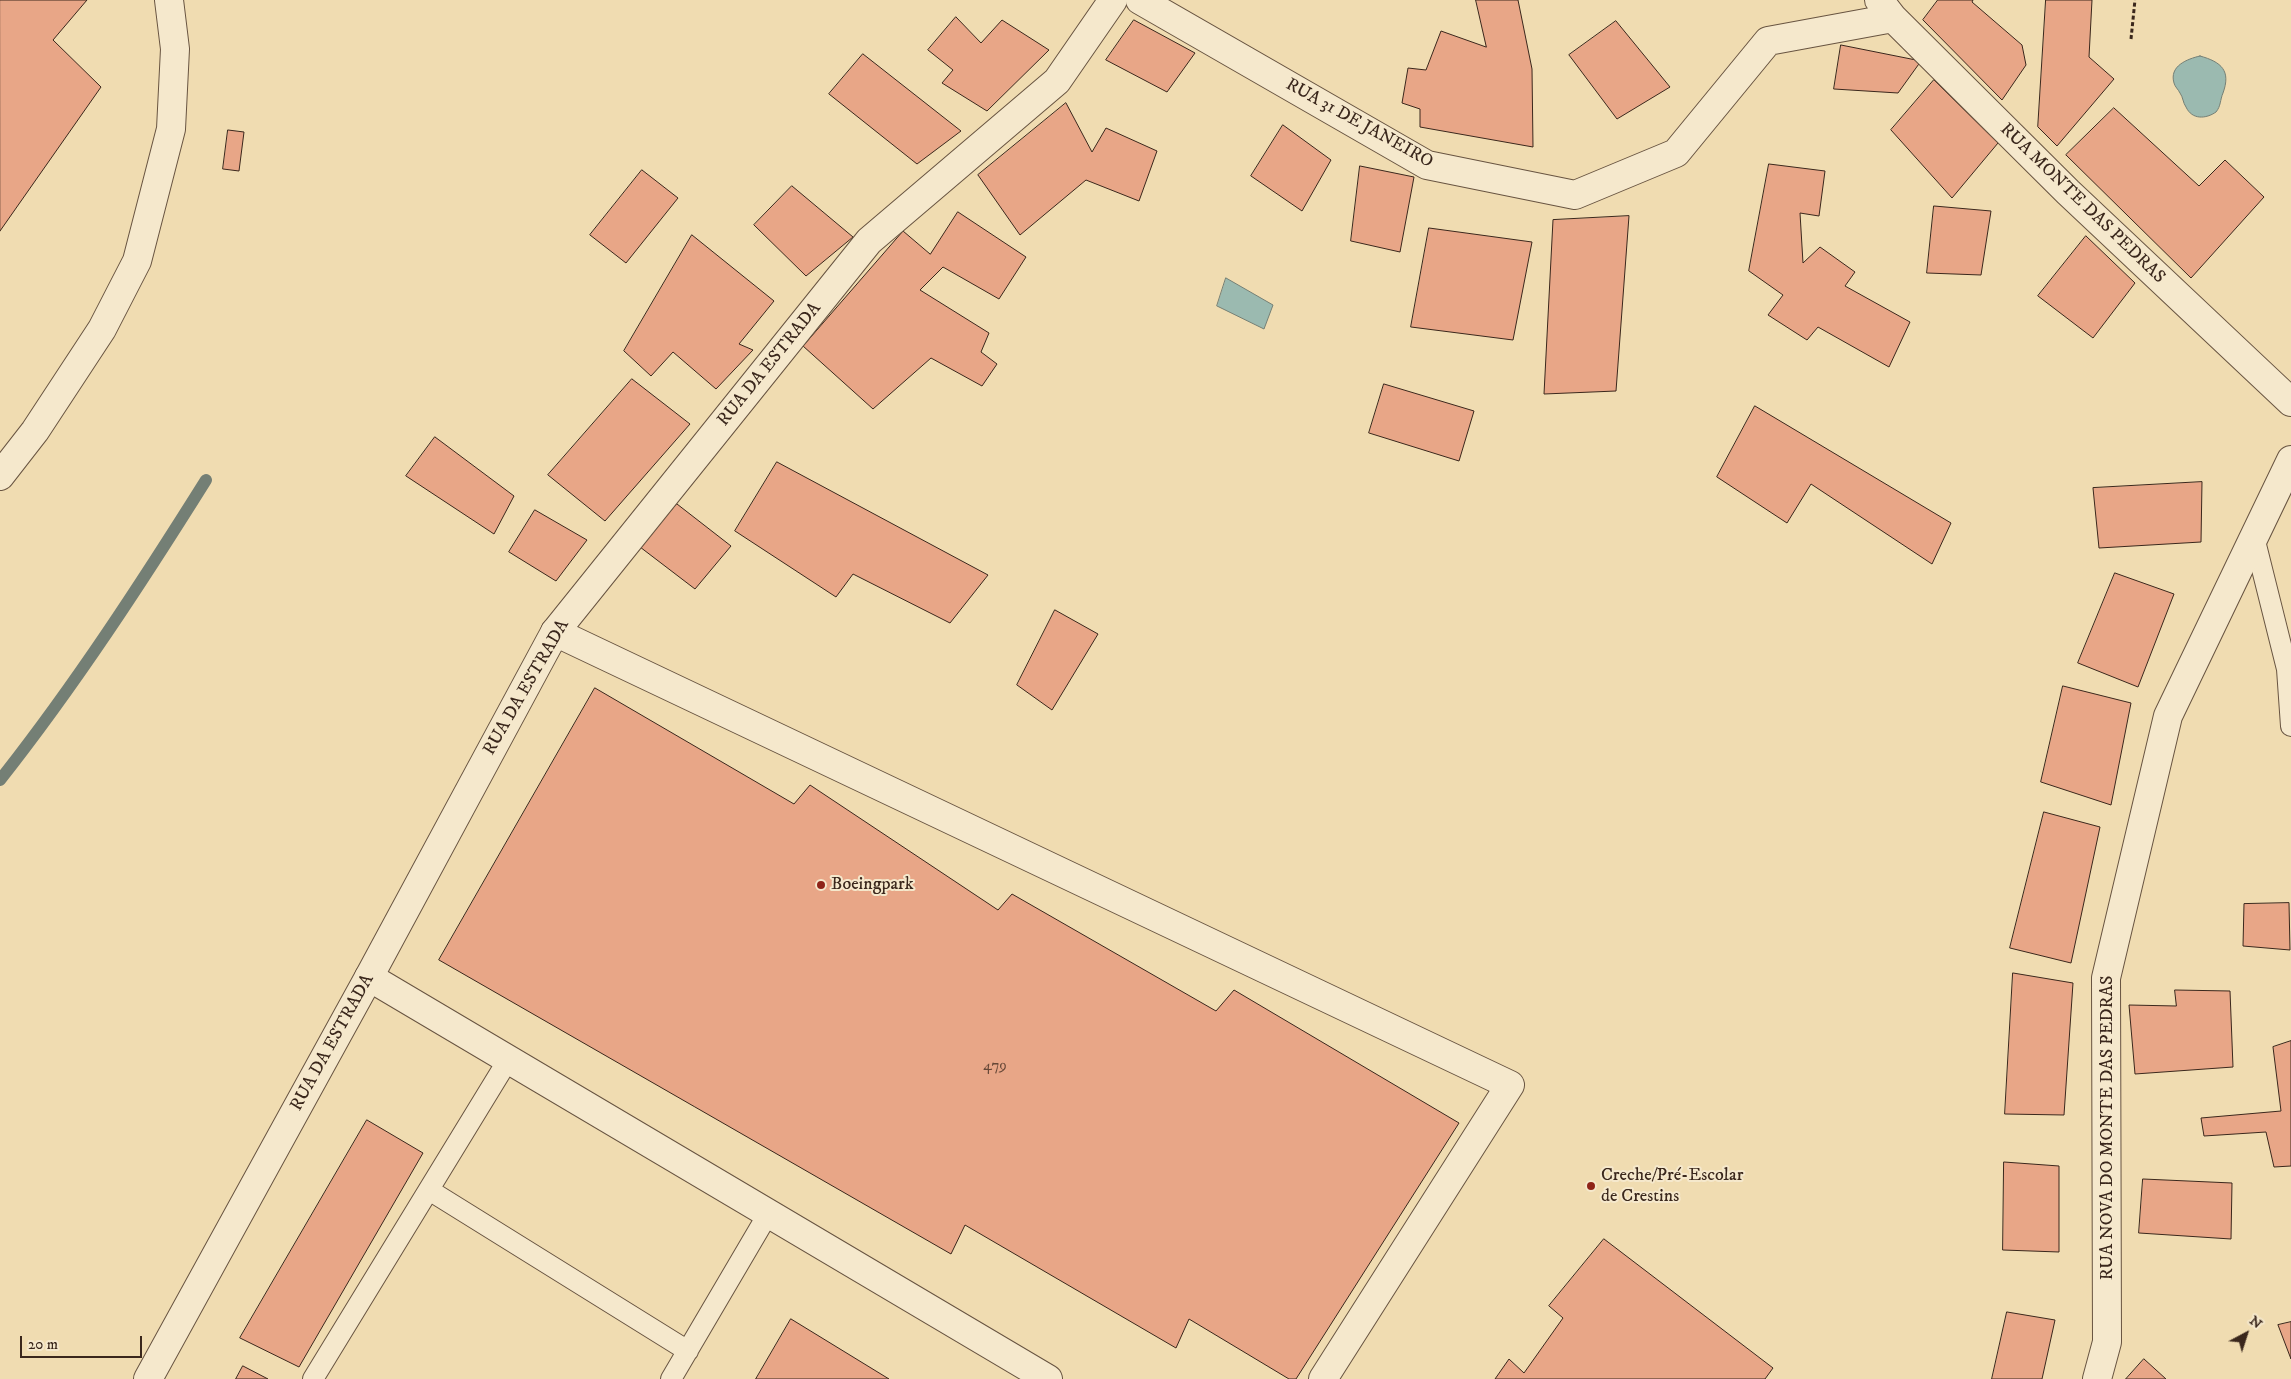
<!DOCTYPE html>
<meta charset="utf-8">
<style>
body{margin:0}
#map{position:relative;width:2291px;height:1379px;overflow:hidden;background:#f0dcb1;font-family:"IM FELL DW Pica",serif}
canvas{display:block}
.north{position:absolute;left:2221px;top:1309px;width:50px;height:50px;-webkit-text-stroke:4px #f5e8cc;paint-order:stroke;rotate:40deg;font-size:14px;font-weight:700;line-height:20px;text-align:center;color:#3a271c}
.north::after{content:'';display:block;margin:auto;width:18px;height:22px;background:#3a271c;clip-path:polygon(50% 0,100% 100%,50% 72%,0 100%)}
.scale{position:absolute;left:20px;top:1336px;width:122px;height:22px;box-sizing:border-box;border:2px solid #3a271c;border-top:0;padding-left:6px;font-size:15px;line-height:18px;white-space:nowrap;color:#3a271c;-webkit-text-stroke:4px #f5e8cc;paint-order:stroke}
</style>
<div id="map">
<canvas width="2291" height="1379"></canvas>
<div class="north">N</div>
<div class="scale">20 m</div>
</div>
<script>
const context = document.querySelector('canvas').getContext('2d');
context.lineJoin = 'round';
function fillPath(path, color) {
  context.fillStyle = color;
  context.fill(path, 'evenodd');
}
function trace(path, color, width, dash) {
  context.strokeStyle = color;
  context.lineWidth = width;
  context.lineCap = dash ? 'butt' : 'round';
  context.setLineDash(dash || []);
  context.stroke(path);
}
function label(font, color, halo, rows, align = 'center') {
  context.font = font + ' "IM FELL DW Pica",serif';
  context.lineWidth = 4;
  context.setLineDash([]);
  context.textBaseline = 'middle';
  context.strokeStyle = halo;
  context.fillStyle = color;
  for (const [text, x, y, turn = 0] of rows) {
    context.save();
    context.translate(x, y);
    context.rotate((+turn || 0) * Math.PI / 180);
    context.textAlign = isNaN(turn) ? turn : align;
    if (halo) context.strokeText(text, 0, 0);
    context.fillText(text, 0, 0);
    context.restore();
  }
}
const water = new Path2D(`
 M2200,56C2222,62 2231,71 2223,93C2220,100 2221,106 2216,112C2206,119 2192,120 2186,107C2183,103 2183,97 2180,93C2178,89 2175,87 2174,83C2169,66 2187,59 2200,56Z
 M1226,278L1273,305L1264,329L1217,306Z`);
const stream = new Path2D(`
 M0,780C75,685 142,582 206,480`);
const building = new Path2D(`
 M0,0H87L53,40L101,87L0,231Z
 M1476,0H1518L1532,69L1533,147L1420,127V109L1402,103L1408,68L1426,70L1441,31L1486,47Z
 M1938,0H1973L1972,2L2022,45L2026,65L2002,100L1923,20Z
 M2046,0H2092L2089,57L2114,79L2057,146L2038,127Z
 M956,17L981,43L1002,20L1049,50L987,111L942,83L953,70L928,50Z
 M1134,20L1195,53L1167,92L1106,60Z
 M1616,21L1670,87L1617,119L1569,55Z
 M1841,45L1921,61L1898,93L1834,89Z
 M863,54L961,131L917,164L829,94Z
 M1934,80L1998,143L1952,198L1891,130Z
 M1066,103L1092,152L1106,128L1157,151L1139,201L1086,180L1020,235L978,175Z
 M2114,108L2199,186L2225,160L2264,197L2191,278L2066,155Z
 M1283,125L1331,160L1302,211L1251,176Z
 M228,130L244,132L239,171L223,169Z
 M1769,164L1825,171L1819,216L1800,213L1803,263L1820,247L1855,272L1845,286L1910,322L1889,367L1818,327L1807,340L1768,315L1783,295L1749,271Z
 M1360,166L1414,177L1400,252L1351,241Z
 M642,170L678,198L626,263L590,235Z
 M792,186L853,237L806,276L754,225Z
 M1934,206L1991,211L1981,275L1927,273Z
 M958,212L1026,257L999,299L943,267L920,290L989,333L981,352L997,364L982,386L931,358L873,409L803,346L903,231L930,254Z
 M1629,216L1616,391L1544,394L1553,220Z
 M1429,228L1532,242L1513,340L1411,327Z
 M692,235L774,301L739,344L753,350L716,389L673,352L651,376L624,351Z
 M2086,236L2135,283L2093,338L2038,296Z
 M632,379L690,424L605,521L548,475Z
 M1384,384L1474,411L1459,461L1369,433Z
 M1755,406L1951,523L1932,564L1811,484L1787,523L1717,477Z
 M435,437L514,496L494,534L406,476Z
 M777,462L988,575L950,623L853,574L836,597L735,531Z
 M2202,482L2201,542L2099,548L2093,488Z
 M677,504L731,546L695,589L640,547Z
 M535,510L587,540L556,581L509,552Z
 M2115,573L2174,594L2138,687L2078,663Z
 M1055,610L1098,634L1052,710L1017,685Z
 M2063,686L2131,703L2111,805L2041,782Z
 M595,688L794,804L810,785L998,910L1012,894L1216,1011L1234,990L1459,1123L1296,1379H1289L1189,1319L1176,1348L965,1225L951,1254L439,960Z
 M2044,812L2100,827L2071,963L2010,948Z
 M2289,903L2290,950L2243,946L2244,904Z
 M2013,973L2073,983L2064,1115L2005,1114Z
 M2175,990L2230,991L2233,1067L2135,1074L2129,1005L2176,1006Z
 M2291,1041V1166L2274,1167L2266,1132L2204,1136L2201,1118L2281,1111L2273,1047Z
 M367,1120L423,1153L299,1367L240,1338Z
 M2004,1162L2059,1166V1252L2003,1250Z
 M2143,1179L2232,1183L2231,1239L2139,1233Z
 M1604,1239L1773,1368L1765,1379H1495L1509,1359L1524,1373L1563,1318L1549,1306Z
 M2007,1312L2055,1320L2042,1379H1992Z
 M791,1319L889,1379H756Z
 M2291,1322V1359L2278,1325Z
 M2144,1359L2166,1379H2126Z
 M243,1366L268,1379H236Z`);
const path = new Path2D(`
 M2131,39L2135,0`);
const service = new Path2D(`
 M2254,537L2287,669L2291,726
 M429,1190L688,1351
 M313,1379L508,1060
 M671,1379L768,1214`);
const minor = new Path2D(`
 M1140,0L1427,165L1575,195L1676,153L1768,41L1893,18
 M1879,0L1893,18L2068,192L2291,402
 M0,476L35,431L102,329L137,261L171,129L175,49L169,0
 M555,632L1510,1085L1323,1379
 M369,977L1048,1379
 M2097,1379L2107,1342L2106,978L2168,716L2291,460`);
const tertiary = new Path2D(`
 M148,1379L369,977L555,632L869,241L1057,81L1113,0`);
const markers = [
 [821,885,5,"#8f2418"],
 [1591,1186,5,"#8f2418"]
];
const numberNames = [
 ["479",995,1067]
];
const streetNames = [
 ["RUA 31 DE JANEIRO",1359,124,29],
 ["RUA MONTE DAS PEDRAS",2082,204,44],
 ["RUA DA ESTRADA",770,365,-51],
 ["RUA DA ESTRADA",527,688,-60],
 ["RUA DA ESTRADA",333,1043,-61],
 ["RUA NOVA DO MONTE DAS PEDRAS",2108,1128,-90]
];
const poiNames = [
 ["Boeingpark",831,885],
 ["Creche/Pré-Escolar",1601,1176],
 ["de Crestins",1601,1197]
];
fillPath(water, '#9bbab0');
trace(water, '#747f75', 1);
trace(stream, '#747f75', 12);
fillPath(building, '#e8a687');
trace(building, '#3a271c', 1);
trace(service, '#685441', 22);
trace(minor, '#685441', 30);
trace(tertiary, '#685441', 30);
trace(path, '#3a271c', 3, [4, 2.5]);
trace(service, '#f5e8cc', 20);
trace(minor, '#f5e8cc', 28);
trace(tertiary, '#f5e8cc', 28);
for (const [x, y, r, color] of markers) {
  const dot = new Path2D();
  dot.arc(x, y, r, 0, 2 * Math.PI);
  context.fillStyle = color;
  context.fill(dot);
  trace(dot, '#f5e8cc', 2);
}
label('15px', '#664737', null, numberNames);
label('18px', '#3a271c', '#f5e8cc', streetNames);
label('18px', '#3a271c', '#f5e8cc', poiNames, 'left');
</script>
